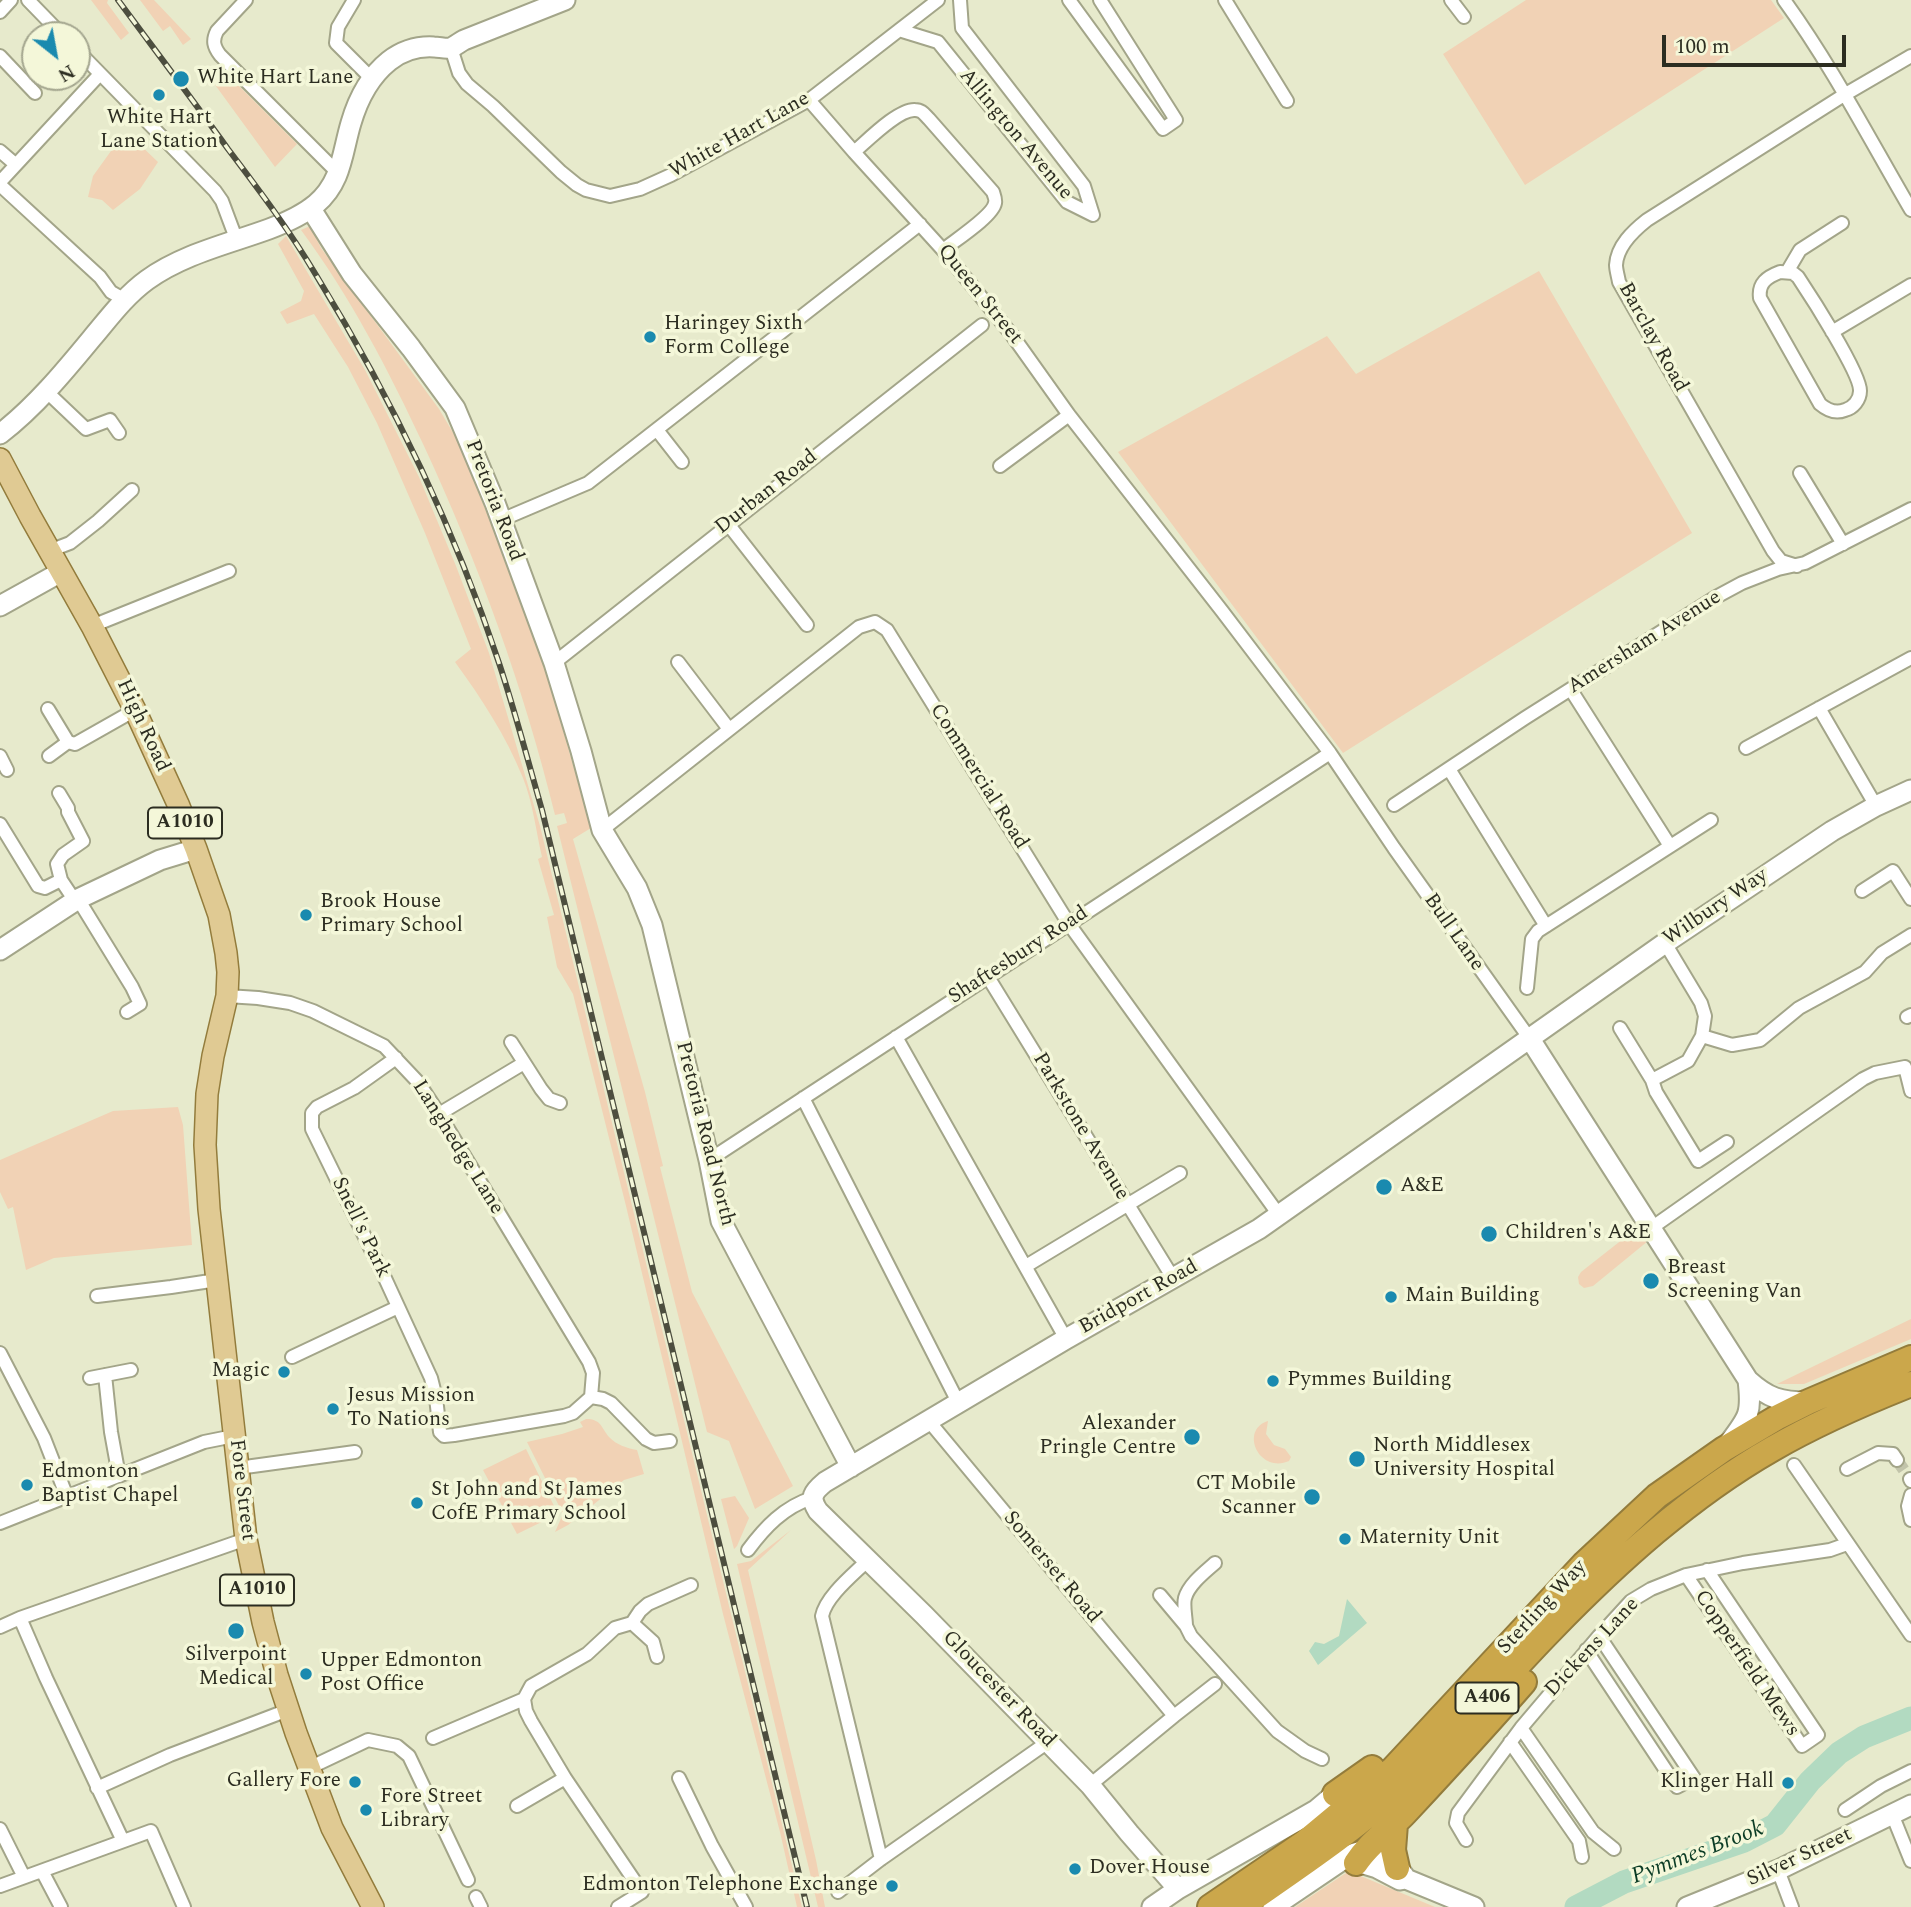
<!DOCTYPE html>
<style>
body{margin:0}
#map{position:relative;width:1911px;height:1907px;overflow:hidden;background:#e7eacc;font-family:Spectral,serif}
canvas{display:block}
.north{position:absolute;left:21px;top:21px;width:70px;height:70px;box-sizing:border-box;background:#f4f7d9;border:2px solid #a4a68f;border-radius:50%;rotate:149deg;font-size:19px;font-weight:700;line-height:28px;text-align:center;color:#2c2d21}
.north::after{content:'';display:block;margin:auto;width:24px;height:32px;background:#1a8aaf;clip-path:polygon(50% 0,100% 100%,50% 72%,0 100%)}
.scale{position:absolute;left:1662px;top:35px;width:184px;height:32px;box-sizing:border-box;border:4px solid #2c2d21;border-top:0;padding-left:9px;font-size:21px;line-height:24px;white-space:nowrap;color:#2c2d21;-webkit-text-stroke:5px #f4f7d9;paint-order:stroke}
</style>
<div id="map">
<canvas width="1911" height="1907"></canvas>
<div class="north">N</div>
<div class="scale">100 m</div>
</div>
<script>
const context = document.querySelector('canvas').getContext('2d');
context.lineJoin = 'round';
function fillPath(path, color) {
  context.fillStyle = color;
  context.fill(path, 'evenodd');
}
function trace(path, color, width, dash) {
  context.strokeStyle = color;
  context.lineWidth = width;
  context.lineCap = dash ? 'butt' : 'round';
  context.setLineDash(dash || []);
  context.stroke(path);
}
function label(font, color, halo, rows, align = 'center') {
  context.font = font + ' Spectral,serif';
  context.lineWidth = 7;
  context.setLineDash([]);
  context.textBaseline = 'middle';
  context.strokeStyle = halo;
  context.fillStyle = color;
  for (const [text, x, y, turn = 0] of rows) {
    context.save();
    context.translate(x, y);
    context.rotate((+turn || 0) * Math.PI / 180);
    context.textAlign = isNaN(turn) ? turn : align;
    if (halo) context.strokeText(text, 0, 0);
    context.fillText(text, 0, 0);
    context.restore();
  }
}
const green = new Path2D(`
 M91,0H108L107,3L129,33L121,40Z
 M140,0H154L191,39L183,45L170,26L163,31Z
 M1526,0H1771L1784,18L1525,185L1443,54Z
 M225,72L297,144L275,167L213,82Z
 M136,141L158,162L140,189L113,210L102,200L88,197L93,176L111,151Z
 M310,226L321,248L439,409L458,441L537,639L591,828L573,839L645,1092L663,1166L660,1167L692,1292L793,1486L755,1509L729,1441L707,1432L557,826L567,823L564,813L555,815C524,688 479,565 424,446C389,371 350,296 301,230Z
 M286,236L365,370L419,477L456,566L489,653L540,826L802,1907H797L780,1832L723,1614L626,1206L573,994L557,967L547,917L554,915L538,859L542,857C536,831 533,803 523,778C506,736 482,699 455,662L471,649L425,533L377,423L348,367L314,314L287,324L280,312L301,301L304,291L278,244Z
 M1539,271L1692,533L1343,753L1118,452L1327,336L1356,374Z
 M178,1107L183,1125L192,1245L54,1258L26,1270L13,1207L8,1209L0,1192V1160L113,1111Z
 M1643,1227L1648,1241L1593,1286L1584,1288L1579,1284L1578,1277L1581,1272L1637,1228Z
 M1911,1319V1339L1804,1384H1777Z
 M586,1419C601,1419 601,1427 609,1437C617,1445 626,1448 637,1450L644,1474L624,1480L568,1525L555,1532L563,1514L527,1442L562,1434L583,1427L580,1422Z
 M1268,1421L1266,1434L1274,1445L1285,1449L1291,1457L1289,1461C1259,1474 1239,1430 1268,1421Z
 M526,1449L558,1514L517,1534L483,1470Z
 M735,1496L749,1518L737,1546L734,1549L721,1499Z
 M791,1530L748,1570L816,1860L825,1907H818L737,1564L751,1561Z
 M1351,1872L1435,1907H1295L1346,1873Z`);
const water = new Path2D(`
 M1347,1599L1367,1623L1318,1665L1309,1651L1315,1642L1324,1644L1339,1636Z`);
const river = new Path2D(`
 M1576,1907L1624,1882L1744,1841L1775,1825L1810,1781L1839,1753L1864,1737L1911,1718`);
const streetTunnel = new Path2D(`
 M1897,1460L1910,1479`);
const street = new Path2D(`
 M28,0L62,35
 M246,0L217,31C212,41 214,47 220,55L338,173
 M354,0L338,27L336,43L371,78
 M1069,0L1163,129L1176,120L1100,0
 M1225,0L1287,101
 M1451,0L1464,17
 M1784,0C1832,66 1870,140 1911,210
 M0,12L11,0
 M899,30L938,42L1067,202L1093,215L1084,186L962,28L960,0
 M451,48L459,73L467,84L493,106L561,172L577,185L586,190L610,196L640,189L671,175L809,100L938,0
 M77,50L215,191L222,201L237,241
 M0,56L35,93
 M809,100L854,152L943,250L1012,335L1069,415L1222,611L1330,753L1394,848L1530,1039
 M0,151L15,164
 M854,152C867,141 898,109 915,110C922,110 924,114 929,119L993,192C994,195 996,200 995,203C993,216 954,241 943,250
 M0,182L100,74
 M0,185L100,277L111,292L125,300
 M1780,272L1793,273L1798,277C1810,295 1861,374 1860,391C1860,400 1853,408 1845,410C1835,414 1827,410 1820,404L1760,298C1758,283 1767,277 1780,272Z
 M1787,272L1800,250L1842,223
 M1832,332L1911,285
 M46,391L86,429L110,420L119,433
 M657,430L682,462
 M1000,466L1069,415
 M1800,473L1843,544
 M501,520L588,483L920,224
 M728,524L807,625
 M49,551L70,543L98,521L132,490
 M1797,566L1781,561L1773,551L1619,282C1618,276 1616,270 1616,265C1617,246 1633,231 1647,220L1844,95L1911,56
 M92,626L229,571
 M678,662L729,729
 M554,663L982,325
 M1571,690L1670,846
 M1819,708L1876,806
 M48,709L68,742L75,744L135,710
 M1746,748L1911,658
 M0,756L7,770
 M49,756L68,742
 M1449,769L1546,926
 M59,793L68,808V812L83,841L63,855L57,864L61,880L75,901
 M1394,805L1525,718L1716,597L1742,583L1778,569L1805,563L1911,509
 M0,824L38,886L45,888L61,880
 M602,830L859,627L875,622L887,630L1069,924L1279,1215
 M1862,891L1893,871L1911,899
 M78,899L132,987L140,1004L127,1012
 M988,977L1173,1278
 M1527,988L1532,939L1538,931L1711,820
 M227,996L258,998L290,1003L313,1011L384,1046L418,1082L439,1114L589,1362L593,1373L591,1397L573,1413L564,1416L454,1435L444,1436L440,1432L436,1398L431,1378L384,1276L312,1129V1113L317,1107L354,1088L396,1058
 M1907,1017L1911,1015
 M1620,1028L1652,1080L1656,1092L1698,1161L1727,1142
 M1702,1036L1732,1045L1760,1040L1799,1008L1865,972L1882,953L1911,935
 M896,1037L1066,1339
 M511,1042L541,1089L549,1099L560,1103
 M1652,1080L1688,1061L1702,1036L1705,1016L1701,1003L1665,943
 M803,1098L958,1402
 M439,1114L524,1063
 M709,1160L1330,753
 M1650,1229L1863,1079L1875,1073L1905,1067L1911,1091
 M1026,1266L1180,1173
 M97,1296L171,1287L217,1280
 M0,1353L44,1438L67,1497
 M292,1357L398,1307
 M105,1375L111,1432L119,1476
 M90,1378L131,1370
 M591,1397L603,1399L611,1403L646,1439L654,1443L670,1441
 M928,1420L1174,1716L1090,1785
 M1794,1465L1911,1635
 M238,1468L355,1452
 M1847,1469L1878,1453L1893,1454L1897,1460
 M1910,1479L1911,1481
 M1911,1495L1908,1506L1911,1520
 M0,1523L204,1442L234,1436
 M748,1550C765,1527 784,1507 812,1498
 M868,1560C854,1574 826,1596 822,1616L881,1859
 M1686,1575L1802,1746L1818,1735L1707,1570
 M1160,1595L1186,1626L1191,1636L1277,1731L1305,1751L1322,1759
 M20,1618L46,1678L123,1841
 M632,1623L640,1611L648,1604L691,1585
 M632,1623L653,1642L657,1657
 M1186,1626C1186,1618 1183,1606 1185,1598C1189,1584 1205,1572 1215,1563
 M0,1627L20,1618L246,1539
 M1586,1650L1677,1787L1694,1778L1599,1636
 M1174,1716L1215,1684
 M1521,1728L1593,1832L1614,1849
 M433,1738L524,1699
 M1510,1742L1579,1841L1582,1857
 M309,1768L368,1740L397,1746L409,1756L468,1880
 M679,1778L712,1846L746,1907
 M97,1788L170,1755L288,1710
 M517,1806L565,1778
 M1845,1810L1881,1786L1911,1771
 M1892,1814L1911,1861
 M0,1829L24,1877
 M1466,1840L1456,1823L1458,1813L1521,1728L1599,1636L1631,1601L1651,1589L1686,1575L1743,1563L1830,1550L1847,1544
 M1778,1870L1792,1907
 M42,1871L61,1907
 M0,1886L151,1831L184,1907
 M838,1892L881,1859L1048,1742
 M476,1897L481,1907
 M618,1907L642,1892L565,1778L531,1721L526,1711L524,1699L531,1686L587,1654L615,1628L632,1623`);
const secondary = new Path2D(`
 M311,209L352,274L411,348L455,408L495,503L554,663L581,751L602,830L637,888L652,925L709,1160L721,1221L851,1467
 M0,434C35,407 64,372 92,338C109,318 125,296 147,280C183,254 228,244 269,229C285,223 303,215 316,204C342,182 342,153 351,123C358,99 369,77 389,61C402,51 418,46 434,47C439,47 446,49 450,48C454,47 460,42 464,40L565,0
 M0,606L61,572
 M0,950L78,899L160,860L196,849
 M1530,1039L1748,1380C1768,1398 1780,1402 1808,1402
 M1729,1443C1749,1417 1752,1413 1748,1380
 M1347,1859L1377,1868L1400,1880L1406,1879L1474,1907
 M1178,1889L1129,1833L1090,1785L924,1615L818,1511C809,1497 813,1492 825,1482L1066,1339L1259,1229L1665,943L1832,831L1876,806L1911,790
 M1152,1907L1178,1889L1316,1810L1335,1794
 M1273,1907L1350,1855C1357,1852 1366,1849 1374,1852C1385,1855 1401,1869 1406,1879
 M1687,1907L1778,1870L1911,1805`);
const primary = new Path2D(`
 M0,459L30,516L92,626L135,710L178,804L196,849L219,915L226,953L228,972L227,996L213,1056L207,1094L205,1145L209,1209L246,1539L263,1622L277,1675L296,1733L332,1828L373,1907`);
const highway = new Path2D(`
 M1335,1794L1372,1768
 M1395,1824L1393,1850L1397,1868
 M1356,1863C1369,1843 1389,1830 1405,1813C1445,1770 1485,1727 1524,1682
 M1210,1907L1304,1843L1393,1769L1584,1564L1657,1496L1724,1449L1778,1417L1808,1402L1911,1358
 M1241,1907C1297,1868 1355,1830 1405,1783C1457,1735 1502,1680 1551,1630C1617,1562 1690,1496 1772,1449C1817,1423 1863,1403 1911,1384`);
const rail = new Path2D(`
 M118,0C155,50 192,99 228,149C259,190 290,231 316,275C391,397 454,527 499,663C515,711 528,761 542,810L807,1907`);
const markers = [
 [181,79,9,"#1a8aaf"],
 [159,95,7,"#1a8aaf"],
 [650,337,7,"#1a8aaf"],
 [306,915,7,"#1a8aaf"],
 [1384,1187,9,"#1a8aaf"],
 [1489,1234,9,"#1a8aaf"],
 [1651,1281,9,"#1a8aaf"],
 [1391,1297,7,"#1a8aaf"],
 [284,1372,7,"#1a8aaf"],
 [1273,1381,7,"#1a8aaf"],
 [333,1409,7,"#1a8aaf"],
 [1192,1437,9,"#1a8aaf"],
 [1357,1459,9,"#1a8aaf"],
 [27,1485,7,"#1a8aaf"],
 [1312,1497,9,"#1a8aaf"],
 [417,1503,7,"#1a8aaf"],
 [1345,1539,7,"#1a8aaf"],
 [236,1631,9,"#1a8aaf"],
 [306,1674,7,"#1a8aaf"],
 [355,1782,7,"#1a8aaf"],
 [1788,1783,7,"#1a8aaf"],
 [366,1810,7,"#1a8aaf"],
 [1075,1869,7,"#1a8aaf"],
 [892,1886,7,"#1a8aaf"]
];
const shields = [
 [185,823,74],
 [257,1590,74],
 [1487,1698,63]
];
const shieldNames = [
 ["A1010",185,823],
 ["A1010",257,1590],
 ["A406",1487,1698]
];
const poiNames = [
 ["White Hart Lane",197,79],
 ["White Hart",159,119,"center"],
 ["Lane Station",159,143,"center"],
 ["Haringey Sixth",664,325],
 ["Form College",664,349],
 ["Brook House",320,903],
 ["Primary School",320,927],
 ["A&E",1400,1187],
 ["Children's A&E",1505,1234],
 ["Breast",1667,1269],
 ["Screening Van",1667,1293],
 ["Main Building",1405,1297],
 ["Magic",270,1372,"right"],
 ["Pymmes Building",1287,1381],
 ["Jesus Mission",347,1397],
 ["To Nations",347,1421],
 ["Alexander",1176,1425,"right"],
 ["Pringle Centre",1176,1449,"right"],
 ["North Middlesex",1373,1447],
 ["University Hospital",1373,1471],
 ["Edmonton",41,1473],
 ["Baptist Chapel",41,1497],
 ["CT Mobile",1296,1485,"right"],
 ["Scanner",1296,1509,"right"],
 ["St John and St James",431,1491],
 ["CofE Primary School",431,1515],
 ["Maternity Unit",1359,1539],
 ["Silverpoint",236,1656,"center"],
 ["Medical",236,1680,"center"],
 ["Upper Edmonton",320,1662],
 ["Post Office",320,1686],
 ["Gallery Fore",341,1782,"right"],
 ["Klinger Hall",1774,1783,"right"],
 ["Fore Street",380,1798],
 ["Library",380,1822],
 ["Dover House",1089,1869],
 ["Edmonton Telephone Exchange",878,1886,"right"]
];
const streetNames = [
 ["Allington Avenue",1015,135,50],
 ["White Hart Lane",740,136,-29],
 ["Queen Street",979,295,51],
 ["Barclay Road",1652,338,61],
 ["Durban Road",767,493,-38],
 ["Pretoria Road",493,501,69],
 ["Amersham Avenue",1645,643,-32],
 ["High Road",142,726,65],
 ["Commercial Road",978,777,58],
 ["Wilbury Way",1716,908,-34],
 ["Bull Lane",1453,933,55],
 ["Shaftesbury Road",1019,956,-33],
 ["Parkstone Avenue",1080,1127,59],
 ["Pretoria Road North",704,1134,76],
 ["Langhedge Lane",457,1148,58],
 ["Snell's Park",360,1228,64],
 ["Bridport Road",1139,1298,-29],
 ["Fore Street",241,1490,83],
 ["Somerset Road",1051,1568,50],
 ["Sterling Way",1543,1608,-47],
 ["Dickens Lane",1593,1648,-47],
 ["Copperfield Mews",1746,1664,56],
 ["Gloucester Road",998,1690,46],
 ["Silver Street",1800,1858,-25]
];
const waterNames = [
 ["Pymmes Brook",1698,1854,-21]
];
fillPath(green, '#f1d2b5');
fillPath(water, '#b2dac1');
trace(river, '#b2dac1', 23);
trace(streetTunnel, '#c2c4aa', 12, [12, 6]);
trace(street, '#a3a589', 16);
trace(secondary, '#a3a589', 23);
trace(primary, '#937c3c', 24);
trace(highway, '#937c3c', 28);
trace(street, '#fff', 12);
trace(secondary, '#fff', 19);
trace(primary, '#e0ca93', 21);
trace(highway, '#cba74b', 24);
trace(rail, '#4d4e3f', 6);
trace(rail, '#f4f7d9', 3.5, [10]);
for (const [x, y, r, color] of markers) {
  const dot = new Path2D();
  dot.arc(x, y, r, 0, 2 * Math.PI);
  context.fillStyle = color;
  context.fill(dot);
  trace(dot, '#f4f7d9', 2.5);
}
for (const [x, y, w] of shields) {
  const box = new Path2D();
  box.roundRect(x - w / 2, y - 15.5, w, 31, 5);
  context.fillStyle = '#f4f7d9';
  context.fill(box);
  trace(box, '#2c2d21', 2);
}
label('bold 19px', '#2c2d21', null, shieldNames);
label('21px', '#2c2d21', '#f4f7d9', poiNames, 'left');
label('21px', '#2c2d21', '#f4f7d9', streetNames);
label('italic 23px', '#0b3c25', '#f4f7d9', waterNames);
</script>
